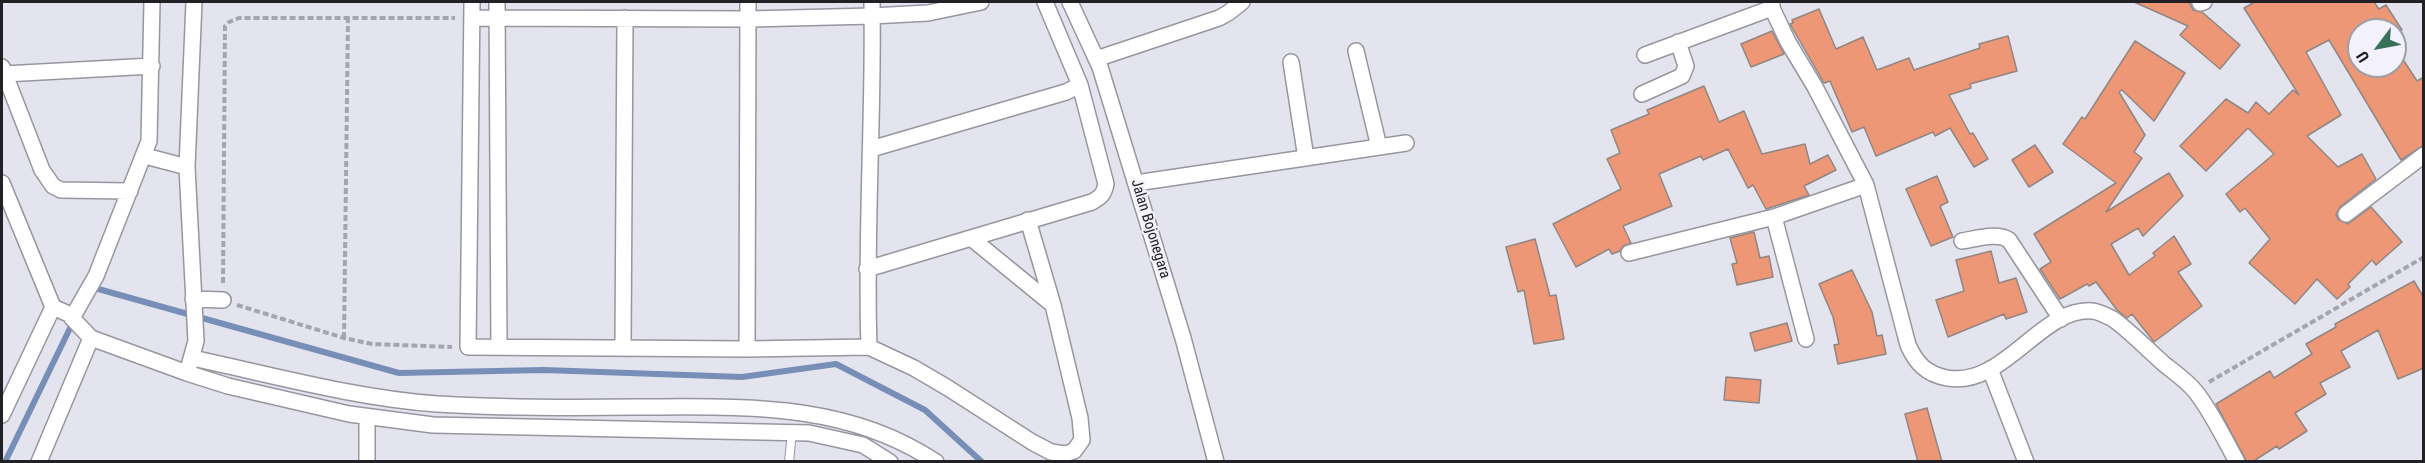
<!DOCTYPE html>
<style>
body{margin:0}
#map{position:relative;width:2425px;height:463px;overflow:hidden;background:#e4e4ef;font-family:"Roboto Condensed",sans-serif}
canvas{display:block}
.frame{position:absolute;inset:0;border:3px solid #212125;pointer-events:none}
.north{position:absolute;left:2347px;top:18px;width:60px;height:60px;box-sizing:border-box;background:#f2f1fc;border:2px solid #9e9ea6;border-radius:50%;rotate:238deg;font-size:16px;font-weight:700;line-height:24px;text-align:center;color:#212125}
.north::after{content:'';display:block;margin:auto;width:21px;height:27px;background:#387059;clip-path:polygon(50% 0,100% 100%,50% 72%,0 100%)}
</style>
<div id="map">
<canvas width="2425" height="463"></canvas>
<div class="frame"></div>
<div class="north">U</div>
</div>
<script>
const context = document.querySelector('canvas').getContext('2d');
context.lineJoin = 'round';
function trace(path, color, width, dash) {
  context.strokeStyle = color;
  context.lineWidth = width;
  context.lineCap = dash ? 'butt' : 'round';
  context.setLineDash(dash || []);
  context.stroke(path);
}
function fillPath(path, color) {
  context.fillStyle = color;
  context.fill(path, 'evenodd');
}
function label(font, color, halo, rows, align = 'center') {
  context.font = font + ' "Roboto Condensed",sans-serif';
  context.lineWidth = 4.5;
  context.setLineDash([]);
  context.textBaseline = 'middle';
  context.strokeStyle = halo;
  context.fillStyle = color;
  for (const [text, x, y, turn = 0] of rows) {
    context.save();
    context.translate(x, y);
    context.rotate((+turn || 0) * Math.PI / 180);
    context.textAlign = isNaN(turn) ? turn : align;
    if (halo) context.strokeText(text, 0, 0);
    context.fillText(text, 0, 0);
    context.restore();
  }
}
const stream = new Path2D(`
 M91,287L399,373L544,370L742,377L836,364L925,410L982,462
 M5,462L73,322`);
const building = new Path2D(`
 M2134,2H2189L2193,10L2202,12L2240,45L2220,69L2180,35L2188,26Z
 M2255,2H2374L2379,9L2386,5L2402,30H2359V66H2395V47L2417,81L2424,77V145L2401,160L2329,40L2306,52L2341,115L2307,136L2338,167L2362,154L2376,179L2340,207L2336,215L2338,219L2348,224L2371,207L2402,242L2376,265L2372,260L2348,284L2350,287L2337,299L2317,279L2295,304L2249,263L2270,239L2245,208L2240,212L2226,194L2274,154L2248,128L2206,171L2180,146L2226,99L2248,113L2256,102L2269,114L2293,90L2299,95L2244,8Z
 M1819,9L1836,49L1863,37L1877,70L1909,58L1914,70L1980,48L1979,44L2008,36L2017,71L1970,84L1971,88L1949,95L1970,134L1973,133L1988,159L1974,167L1950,128L1935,136L1933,132L1876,156L1864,127L1852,132L1830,81L1824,83L1790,24L1793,23L1792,20Z
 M1772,31L1784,54L1751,67L1741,44Z
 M2135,41L2185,73L2154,121L2122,90L2119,92L2145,135L2134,152L2142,158L2106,212L2169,173L2183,196L2143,236L2138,228L2111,244L2129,275L2155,256L2153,253L2174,236L2191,264L2178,272L2202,306L2154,342L2132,314L2127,318L2117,310L2096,282L2089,286L2087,284L2060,299L2040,269L2051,262L2034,234L2116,183L2063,144L2082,117L2085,119Z
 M1704,86L1719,122L1744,111L1762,154L1805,144L1810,164L1828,155L1836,170L1804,186L1809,195L1766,209L1753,185L1748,188L1728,149L1703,160L1701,156L1659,174L1672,206L1623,226L1631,243L1623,246L1620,251L1612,254L1609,249L1576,267L1553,224L1621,189L1607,159L1620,153L1611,130L1649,114L1647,110Z
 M2035,145L2053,172L2029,187L2012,160Z
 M1937,176L1948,202L1940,206L1953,237L1931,246L1906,189Z
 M1754,232L1760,258L1769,256L1773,277L1737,285L1732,264L1737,263L1730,238Z
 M1535,239L1550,296L1556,295L1564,339L1534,344L1524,290L1518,292L1506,247Z
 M1991,251L1999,283L2016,278L2027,312L2006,319L2004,314L1948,337L1936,300L1964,291L1956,260Z
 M1852,270L1872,312L1877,336L1882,335L1886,354L1838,364L1834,345L1839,344L1833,317L1819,284Z
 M2414,281L2424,298V368L2398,379L2378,330L2341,351L2350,367L2320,383L2326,394L2295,413L2307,431L2279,449L2277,446L2252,462H2247L2216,404L2270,371L2274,378L2312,354L2306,344L2336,327L2335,324Z
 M1787,323L1792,341L1755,351L1750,333Z
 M1726,377L1761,380L1759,403L1724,400Z
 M1927,408L1942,462H1918L1905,414Z`);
const path = new Path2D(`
 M223,283L225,26L229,22L239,18H455
 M237,305L344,338L372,344L452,347
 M344,338L348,18
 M2209,382L2424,257`);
const service = new Path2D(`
 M789,462L792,432`);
const minor = new Path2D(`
 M152,2L149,141L96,276L72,318L91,338L187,373L196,341L187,167L194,2
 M472,2L468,347L747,349L869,347L914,368L948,388L1032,442L1051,452L1065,454L1074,451L1082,440L1080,418L1053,305L1028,220
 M497,2L499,347
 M1070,2L1100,67L1183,338L1216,462
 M1772,2V8L1788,42L1815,87L1866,185L1908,345C1916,363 1926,374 1947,378C2004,388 2041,307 2092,311C2098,311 2107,316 2113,319C2131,332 2147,349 2164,364C2174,372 2187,381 2195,391C2210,409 2225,440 2237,462
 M2200,3L2204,2
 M472,18L749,19L872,16L928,13L981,2
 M1356,51L1379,147
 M1645,55L1772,8
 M1096,59L1219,18L1228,13L1242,2
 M1291,62L1306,158
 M2,67L42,170L53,186L61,190L130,191
 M4,74L152,66
 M1642,94L1682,76L1686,66L1678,42
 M871,149L1066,92L1080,85L1045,2
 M145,156L187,167
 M2,183L53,307
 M1136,183L1406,143
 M2346,214L2424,155
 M1774,217L1806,339
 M971,238L1053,305
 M1962,241C1976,239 1997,232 2009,240L2061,319
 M1629,253L1774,217L1866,185
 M867,269L1092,202C1101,197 1104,194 1106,184L1080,85
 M193,299L223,300
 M869,347C865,232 874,117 872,2
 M623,348L625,18
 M747,349L748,2
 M192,358C272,375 355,398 437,404C504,408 571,408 637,407C742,407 845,401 936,462
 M1990,369L2026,462
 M187,373L228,386L349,414L433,425L809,433L863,445L890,462
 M2,415L53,307L73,316
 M367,417V462
 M39,462L91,338`);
const streetNames = [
 ["Jalan Bojonegara",1150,229,73]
];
trace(stream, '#778eb7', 6);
fillPath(building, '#ed9776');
trace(building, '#918682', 1.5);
trace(service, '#9796a0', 10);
trace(minor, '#9796a0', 18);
trace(path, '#a5a5ae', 4, [6, 3]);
trace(service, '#fff', 8);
trace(minor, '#fff', 15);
label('15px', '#212125', '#f2f1fc', streetNames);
</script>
